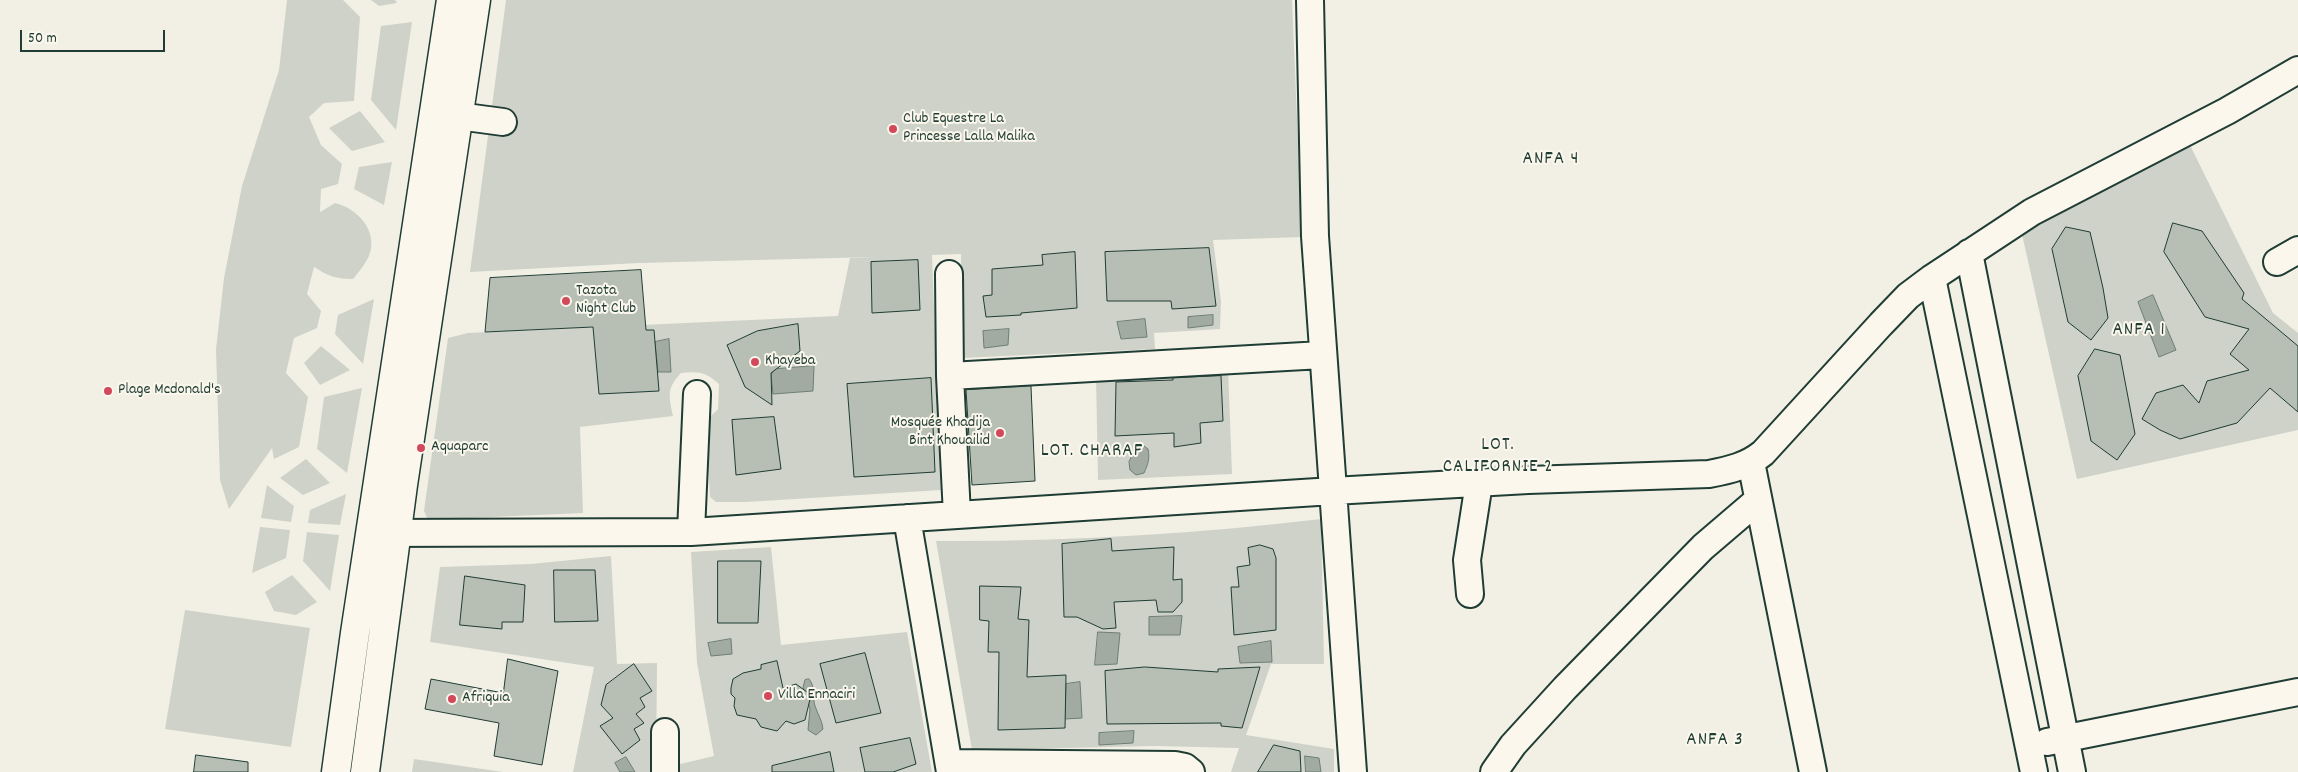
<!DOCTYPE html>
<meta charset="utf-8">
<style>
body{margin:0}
#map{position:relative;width:2298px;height:772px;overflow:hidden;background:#f2f0e5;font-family:Dekko,sans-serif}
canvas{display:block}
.scale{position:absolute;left:20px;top:30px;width:145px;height:22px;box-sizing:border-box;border:2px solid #1f3d34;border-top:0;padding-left:6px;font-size:15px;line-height:18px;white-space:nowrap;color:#1f3d34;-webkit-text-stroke:4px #fbf7ec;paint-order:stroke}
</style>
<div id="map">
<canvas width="2298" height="772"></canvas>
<div class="scale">50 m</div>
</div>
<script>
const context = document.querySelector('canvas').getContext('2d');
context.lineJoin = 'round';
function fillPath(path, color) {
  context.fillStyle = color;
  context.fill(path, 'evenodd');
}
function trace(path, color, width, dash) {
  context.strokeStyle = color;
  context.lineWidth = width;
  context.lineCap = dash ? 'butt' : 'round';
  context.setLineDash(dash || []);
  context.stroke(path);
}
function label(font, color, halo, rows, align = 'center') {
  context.font = font + ' Dekko,sans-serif';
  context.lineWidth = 4;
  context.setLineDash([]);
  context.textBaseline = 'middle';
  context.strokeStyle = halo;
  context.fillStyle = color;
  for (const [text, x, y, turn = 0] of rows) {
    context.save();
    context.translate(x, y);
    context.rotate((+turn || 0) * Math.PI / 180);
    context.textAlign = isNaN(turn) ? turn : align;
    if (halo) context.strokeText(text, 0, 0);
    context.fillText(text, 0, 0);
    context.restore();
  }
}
const green = new Path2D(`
 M287,0H343L360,17L354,101L324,103L309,117L321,145L342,164L338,184L321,189L320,212L335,203C357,208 379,231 369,256C365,264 359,272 353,279C336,279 328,276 314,267L307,294L321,311L317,328L294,338L286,373L308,397L299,447L274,459L272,448L229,509L220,480L216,349L224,278L242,186L279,70Z
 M371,0H395L397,3L379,6Z
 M506,0H1292L1302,237L1213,240L1221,301L1220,329L1154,333L1155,349L962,358L961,254L932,255L941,490L746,502H716L710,497L706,421L718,409L719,384C706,372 698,371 681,373C666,389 669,396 673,416L580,427L583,513L445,519L427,518L424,511L448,338L468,333L838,316L850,258L874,257L639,263L470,272Z
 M412,22L396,130L371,100L381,26Z
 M360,111L385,142L352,151L329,128Z
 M2184,133L2273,313L2298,333V430L2077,479L2019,221Z
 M392,162L384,205L354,189L359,167Z
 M374,299L363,364L335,334L338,315Z
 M321,346L350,370L320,385L304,363Z
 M1228,367L1232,474L1098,480L1096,376Z
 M362,388L347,473L317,449L324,397Z
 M306,459L330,483L303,495L280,478Z
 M267,485L294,506L291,522L261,518Z
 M346,494L340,525L308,523L310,510Z
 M1321,519L1324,664H1271L1246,735L1334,749V772H1231L1239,748L1156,746L972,750L936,541C1065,542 1194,534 1321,519Z
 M260,527L290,530L286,558L252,573Z
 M307,532L339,535L330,591L303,561Z
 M771,547L781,645L907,632L932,772H676V765L714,756L697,663L691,552Z
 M611,556L617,664L657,663L656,772H573L594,667L430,642L440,567L531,564Z
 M292,575L317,602L296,615L274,611L265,592Z
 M185,610L310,628L291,747L165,729Z
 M414,759L503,772H412Z`);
const water = new Path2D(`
 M2153,295L2176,350L2159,357L2138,302Z
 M1213,315V325L1188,328V317Z
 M1145,319L1147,337L1121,339L1117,322Z
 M1009,329L1008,345L984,348L983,331Z
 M669,339L671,372H658L655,342Z
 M814,366L813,391L773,394L771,374L776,369Z
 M1137,446H1144L1148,449C1150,459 1148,464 1144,473L1136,475L1130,470L1129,462Z
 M1182,616L1180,635H1149V617Z
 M1098,632L1120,633L1117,664L1095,665Z
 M731,639L732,654L711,656L708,643Z
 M1271,641L1272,662L1240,663L1238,647Z
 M809,679C816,687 812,697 815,706C818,715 822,720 823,729L816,735L808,730L810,709L803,687L805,680Z
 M1080,682L1082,718L1065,719L1066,684Z
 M1134,731L1133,743L1099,745V733Z
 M1305,756L1319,758L1321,772H1306Z
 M626,757L635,772H620L615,763Z`);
const building = new Path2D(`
 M2173,223L2202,231L2244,293L2242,299L2298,346V412L2270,388L2237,423L2180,439L2160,430L2142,419L2156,393L2183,385L2199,403L2207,381L2249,370L2230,354L2249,329L2205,317L2164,252Z
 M2066,227L2090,232L2103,288L2108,318L2091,340L2068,322L2052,249Z
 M1209,248L1216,306L1172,309L1171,301H1107L1105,252Z
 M1075,252L1077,308L1021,313V315L986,317L983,296L992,295V269L1043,265L1042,255Z
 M918,260L920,310L872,313L871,262Z
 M641,270L646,330H654L659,391L599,394L593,327L485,332L490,278Z
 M798,324L800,351L771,373L772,405L745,387L727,345L757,331Z
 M2095,349L2120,355L2135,434L2117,460L2091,441L2078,376Z
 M1221,376L1223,421L1200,423L1201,443L1174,447V433L1115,436L1116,382L1173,380V378Z
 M931,378L935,472L854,477L847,384Z
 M1031,386L1035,481L972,485L966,390Z
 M774,417L781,469L736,475L732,420Z
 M1111,539L1112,551L1174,547L1173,580L1182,579V602L1173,612H1158L1156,600L1114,602L1116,628L1103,629L1077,617H1064L1062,544Z
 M1260,545L1273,549L1276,558V630L1234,635L1231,587H1239L1237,567L1250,565L1248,548Z
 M718,561H761L758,623H718Z
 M554,570H595L598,621L555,622Z
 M465,576L525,585L523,622H502V629L460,625Z
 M980,586L1021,587L1018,619L1029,620L1027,677L1066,675L1065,728L998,730L999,652H988L989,621L980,620Z
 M865,653L881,713L836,723L820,664Z
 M508,659L558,671L542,765L494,756L499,723L425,709L431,679L503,693Z
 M777,661L783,688L796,684L811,695L805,720L794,724L786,721L777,731L761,727L756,719L737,715L734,706L735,698L731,694V688L733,679L743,673L761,669V665Z
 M634,664L652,691L640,698L645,707L636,714L644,723L634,729L640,740L622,754L600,726L613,718L601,705L606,685Z
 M1145,667L1218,672V669L1260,667L1242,728L1221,726V723L1107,724L1105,671Z
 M910,738L916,764L893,772H865L860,748Z
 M1274,745L1300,751L1301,772H1258Z
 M830,752L834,772H772V766Z
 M196,755L248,762V772H194Z`);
const minor = new Path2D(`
 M1310,0L1315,236L1353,772
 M458,116L503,122
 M1969,253L2072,772
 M2277,262L2298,250
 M949,274L950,376
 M1932,278L2034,772
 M1751,462L1813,772
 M957,515L950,376L1322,355
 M907,518L950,772
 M691,532L697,394
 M376,533L691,532L1333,491L1528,480L1709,474C1730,470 1747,466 1763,453L1881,324L1908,296L1932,278L2032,212L2227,111L2298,70
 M1470,594L1467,560L1479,483
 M665,732V772
 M2047,742L2298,692
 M949,763L1175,765L1185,767L1191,772
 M1494,772L1513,745L1565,688L1703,547L1758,500`);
const highway = new Path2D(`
 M336,772L355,633L451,0
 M365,772L403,485L476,0`);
const markers = [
 [893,129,5,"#d1495b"],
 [566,301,5,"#d1495b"],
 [755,362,5,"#d1495b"],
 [108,391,5,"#d1495b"],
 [1000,433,5,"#d1495b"],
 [421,448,5,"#d1495b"],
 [768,696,5,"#d1495b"],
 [452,699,5,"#d1495b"]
];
const poiNames = [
 ["Club Equestre La",903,120],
 ["Princesse Lalla Malika",903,138],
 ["Tazota",576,292],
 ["Night Club",576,310],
 ["Khayeba",765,362],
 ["Plage Mcdonald's",118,391],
 ["Mosquée Khadija",990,424,"right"],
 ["Bint Khouailid",990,442,"right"],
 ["Aquaparc",431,448],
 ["Villa Ennaciri",778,696],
 ["Afriquia",462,699]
];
const quarterNames = [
 ["ANFA 4",1551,160],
 ["ANFA 1",2139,331],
 ["LOT.",1498,446],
 ["CALIFORNIE 2",1498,468],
 ["LOT. CHARAF",1092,452],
 ["ANFA 3",1715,741]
];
fillPath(green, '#cfd2c8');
fillPath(water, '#a2aba1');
trace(water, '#6e7f75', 1);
fillPath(building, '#b7beb3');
trace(building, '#1f3d34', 1);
trace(minor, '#1f3d34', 30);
trace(highway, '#1f3d34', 31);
trace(minor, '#fbf7ec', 26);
trace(highway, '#fbf7ec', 28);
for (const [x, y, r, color] of markers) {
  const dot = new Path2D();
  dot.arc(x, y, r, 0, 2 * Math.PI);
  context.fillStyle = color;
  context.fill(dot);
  trace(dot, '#fbf7ec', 2);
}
label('16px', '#1f3d34', '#fbf7ec', poiNames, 'left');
context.letterSpacing = '1px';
label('19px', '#1f3d34', '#fbf7ec', quarterNames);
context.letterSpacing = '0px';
</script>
